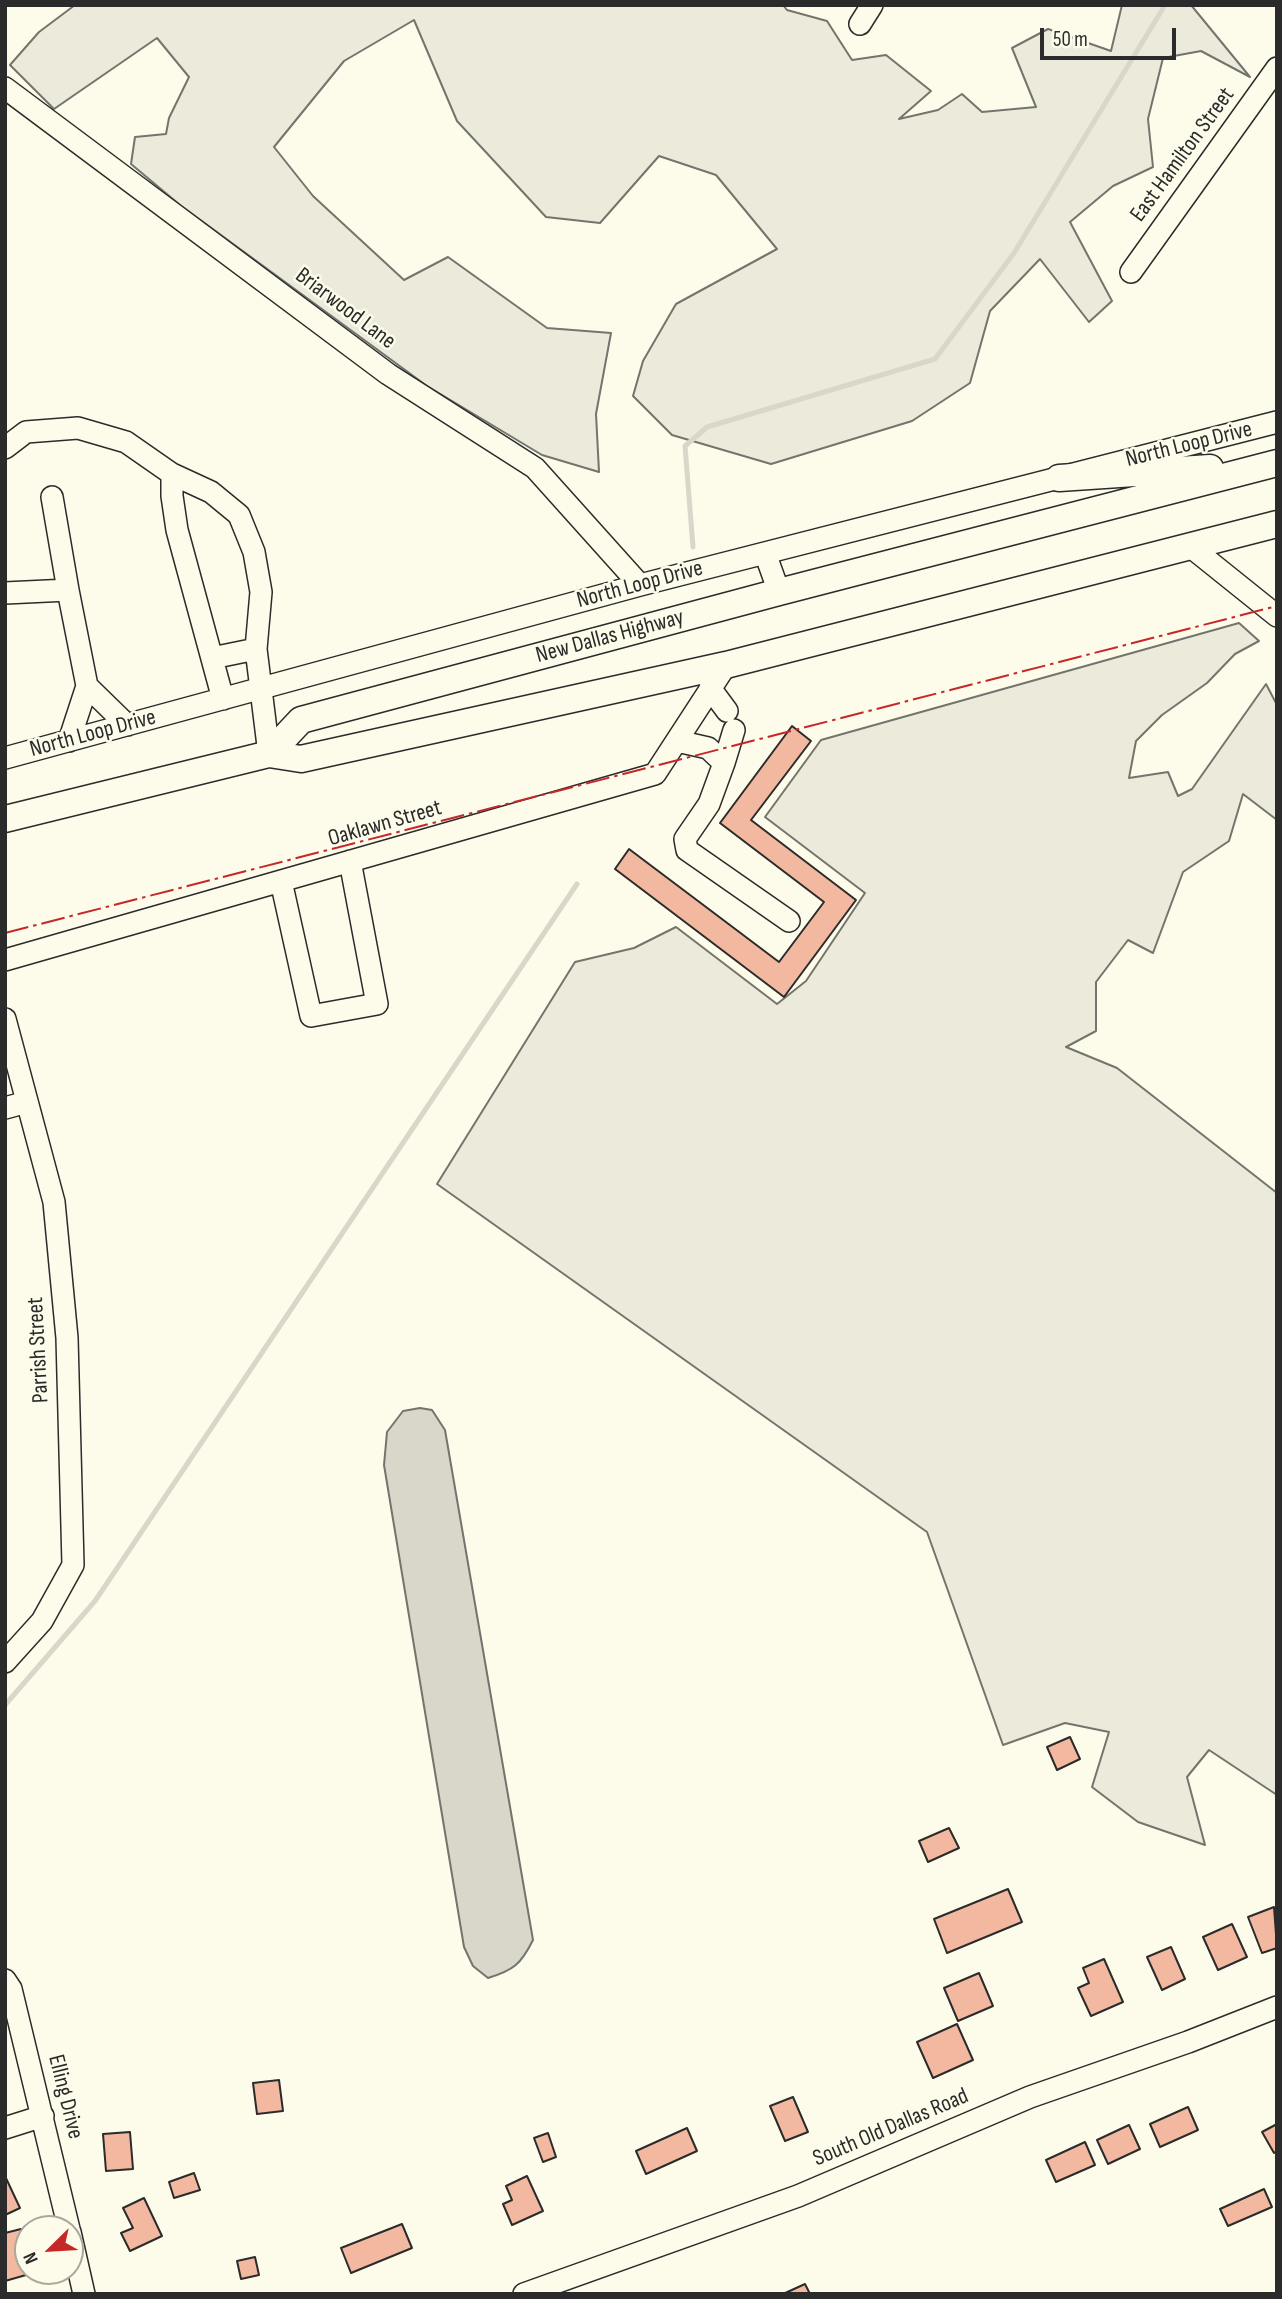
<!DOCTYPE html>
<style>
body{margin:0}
#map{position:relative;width:1282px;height:2299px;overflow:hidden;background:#fdfbea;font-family:"Sofia Sans Condensed",sans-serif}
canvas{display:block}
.frame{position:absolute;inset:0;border:7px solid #2b2b2b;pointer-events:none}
.north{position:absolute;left:14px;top:2215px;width:70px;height:70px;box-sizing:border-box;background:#fdfbea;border:2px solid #a9a89e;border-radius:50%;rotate:246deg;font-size:19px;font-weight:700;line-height:28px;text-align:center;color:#2b2b2b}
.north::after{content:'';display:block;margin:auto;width:24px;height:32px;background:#c62828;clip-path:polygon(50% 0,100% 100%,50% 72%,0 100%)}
.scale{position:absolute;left:1040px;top:28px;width:136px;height:32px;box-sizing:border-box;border:4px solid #2b2b2b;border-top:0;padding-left:9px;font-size:21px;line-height:24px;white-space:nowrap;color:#2b2b2b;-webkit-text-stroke:5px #fdfbea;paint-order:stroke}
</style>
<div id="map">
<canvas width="1282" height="2299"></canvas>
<div class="frame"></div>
<div class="north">N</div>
<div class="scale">50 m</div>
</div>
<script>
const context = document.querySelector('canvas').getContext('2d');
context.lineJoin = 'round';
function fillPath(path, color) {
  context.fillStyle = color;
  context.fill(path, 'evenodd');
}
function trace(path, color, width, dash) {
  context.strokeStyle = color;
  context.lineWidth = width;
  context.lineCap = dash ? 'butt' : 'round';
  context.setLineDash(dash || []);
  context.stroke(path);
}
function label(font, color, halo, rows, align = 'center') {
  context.font = font + ' "Sofia Sans Condensed",sans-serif';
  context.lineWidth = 5;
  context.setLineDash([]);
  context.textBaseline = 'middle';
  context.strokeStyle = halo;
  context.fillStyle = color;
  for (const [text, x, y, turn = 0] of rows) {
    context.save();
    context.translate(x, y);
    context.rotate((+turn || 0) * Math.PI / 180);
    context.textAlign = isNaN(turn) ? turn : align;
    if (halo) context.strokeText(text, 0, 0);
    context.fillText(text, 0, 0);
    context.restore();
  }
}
const green = new Path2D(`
 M75,5H783L787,10L827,21L852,60L886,55L931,91L899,119L938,110L962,94L982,112L1036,107L1012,48L1048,29L1111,51L1122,5H1191L1250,77L1201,51L1163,58L1148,119L1153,167L1113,186L1070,222L1112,301L1089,322L1040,259L990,311L970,383L912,421L771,464L672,435L633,396L643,361L676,304L777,249L716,175L659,156L600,223L546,217L457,121L414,20L344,61L274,147L313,196L404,280L448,257L547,328L611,333L596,414L599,472L542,455L427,386L180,205L131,164L135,137L166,134L169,118L189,77L157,38L54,109L10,65L39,32Z
 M1239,623L1259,641L1235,654L1207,683L1162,715L1136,741L1129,778L1168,772L1178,796L1192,789L1266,684L1277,705V820L1243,794L1229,841L1183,872L1153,953L1128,940L1096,982V1031L1066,1047L1117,1068L1277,1193V1795L1209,1750L1187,1777L1205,1845L1138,1822L1092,1787L1109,1732L1065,1723L1003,1745L927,1532L437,1184L575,962L634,948L676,927L777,1004L806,981L865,893L765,817L821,740Z`);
const water = new Path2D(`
 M420,1408L432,1410L445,1430L533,1940C521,1964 514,1970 488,1978L473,1966L464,1947L384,1465L387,1432L403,1411Z`);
const stream = new Path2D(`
 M693,547L685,446L707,427L935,359L1014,253L1165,5
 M5,1705L95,1601L577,884`);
const building = new Path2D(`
 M792,726L811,741L751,820L856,900L784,997L615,869L629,849L779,962L824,902L720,823Z
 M1070,1737L1080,1759L1057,1770L1047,1747Z
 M949,1828L959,1848L928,1862L919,1841Z
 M1008,1889L1022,1922L947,1953L934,1919Z
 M1274,1907L1277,1948L1262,1953L1248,1917Z
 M1232,1924L1247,1957L1218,1970L1203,1937Z
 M1171,1947L1185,1979L1162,1990L1147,1957Z
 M1104,1959L1123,2002L1091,2016L1078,1988L1089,1983L1083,1968Z
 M979,1973L993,2006L958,2021L944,1988Z
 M957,2024L973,2060L933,2078L917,2042Z
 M279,2080L283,2111L257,2114L253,2083Z
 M793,2097L808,2132L785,2141L770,2106Z
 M1188,2107L1198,2130L1160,2147L1150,2124Z
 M1277,2124V2151L1274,2153L1262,2132Z
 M1129,2125L1140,2149L1108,2164L1097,2140Z
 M687,2128L697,2151L646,2174L636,2151Z
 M130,2132L133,2169L106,2171L103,2134Z
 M548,2133L556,2157L543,2162L534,2138Z
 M1085,2142L1095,2165L1056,2182L1046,2160Z
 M194,2173L200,2190L174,2198L169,2182Z
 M5,2176L20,2208L5,2215Z
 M527,2176L543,2211L512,2225L503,2204L512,2200L506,2186Z
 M1264,2189L1272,2207L1228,2226L1220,2209Z
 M144,2198L162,2236L130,2251L121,2233L133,2228L123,2208Z
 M402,2224L412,2248L351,2273L341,2248Z
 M21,2229L28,2254V2271L33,2273L5,2281V2233Z
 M255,2257L259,2275L241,2279L237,2261Z
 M805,2284L810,2294H783Z`);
const minor = new Path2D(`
 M860,24L872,5
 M5,88L388,374L535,468L640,585
 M1131,272L1277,68
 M5,448L26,432L78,428L126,442L172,474L211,492L239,515L254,552L261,592L256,649L269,754
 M172,474V496L177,530L223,699
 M52,497L68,590
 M1191,547L1277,616
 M765,553L779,592
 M5,593L68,590L87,686L69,741
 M212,658L256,649
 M87,686L127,725
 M710,688L727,711
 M677,741L708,748L724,763L709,804L685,839L687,850L789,921
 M5,758L640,585L1277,422
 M724,763L734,730
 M281,881L311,1016L377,1004L350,861
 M5,960L655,774L726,665
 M5,1019L54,1202L67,1338L73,1565L42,1621L5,1662
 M5,1108L27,1102
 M5,1980L11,1989L69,2229
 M5,2128L43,2116
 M70,2232L84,2294
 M524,2294L798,2196L1030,2097L1188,2042L1277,2007`);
const major = new Path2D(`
 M1059,478L1210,468
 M269,754L301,720L779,592L1277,463
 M5,819L269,754L301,759L726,665L1277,524`);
const power = new Path2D(`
 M5,933L1277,606`);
const streetNames = [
 ["East Hamilton Street",1183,155,-54],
 ["Briarwood Lane",345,309,37],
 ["North Loop Drive",1189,445,-14],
 ["North Loop Drive",640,585,-15],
 ["New Dallas Highway",610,637,-15],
 ["North Loop Drive",93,734,-15],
 ["Oaklawn Street",385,824,-16],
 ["Parrish Street",39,1350,-93],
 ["Elling Drive",65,2097,76],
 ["South Old Dallas Road",891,2128,-23]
];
fillPath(green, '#ecebdb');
trace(green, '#74746e', 2);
fillPath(water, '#d8d7c9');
trace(water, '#74746e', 2);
trace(stream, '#d8d7c9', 5);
fillPath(building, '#f2b8a0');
trace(building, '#2b2b2b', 2);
trace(minor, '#2b2b2b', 24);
trace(major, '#2b2b2b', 29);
trace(minor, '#fdfbea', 21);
trace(major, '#fdfbea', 26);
trace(power, '#c62828', 2, [24, 5, 3.5, 5]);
label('23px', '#2b2b2b', '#fdfbea', streetNames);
</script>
